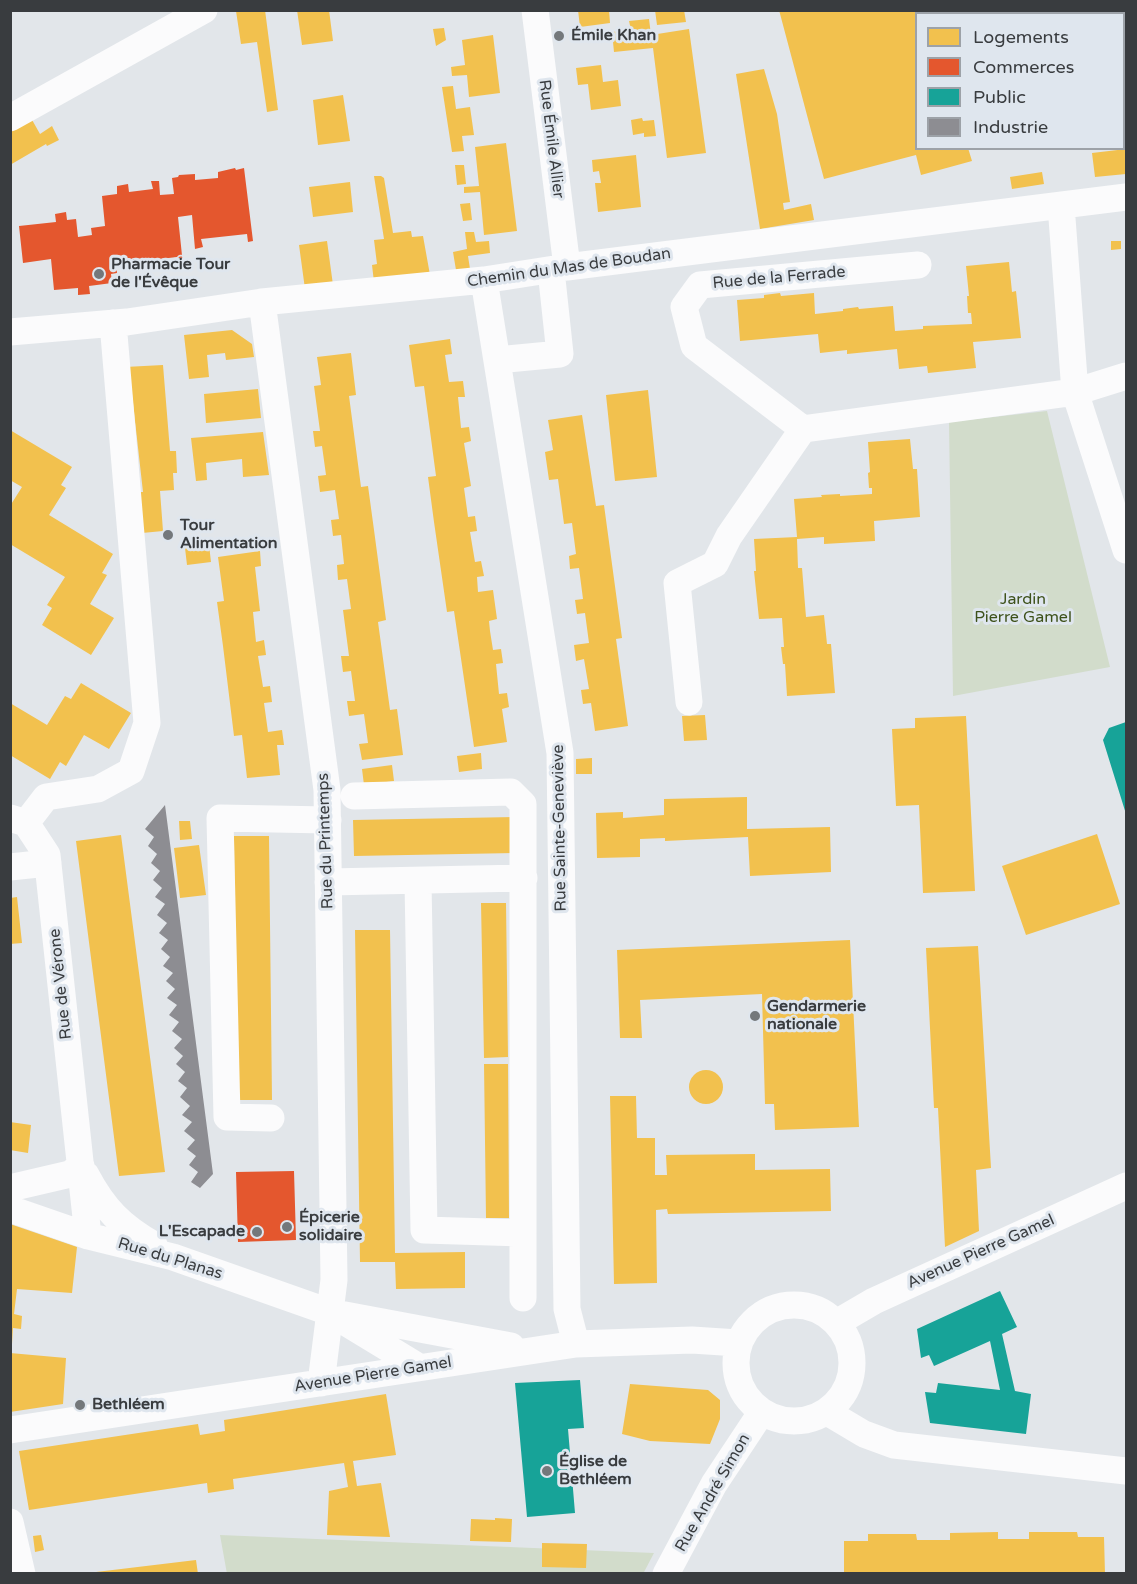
<!DOCTYPE html>
<meta charset="utf-8">
<style>
body{margin:0}
#map{position:relative;width:1137px;height:1584px;overflow:hidden;background:#e2e6ea;font-family:"Varela Round",sans-serif}
canvas{display:block}
.frame{position:absolute;inset:0;border:12px solid #393c3f;pointer-events:none}
.legend{position:absolute;left:915px;top:12px;width:210px;height:138px;box-sizing:border-box;background:#dfe6ee;border:2px solid #9da2a8;margin:0;padding:8px 10px;list-style:none;font-size:18px;color:#393c3f}
.legend li{display:flex;align-items:center;gap:12px;height:30px}
.legend b{width:30px;border:2px solid #9da2a8}
</style>
<div id="map">
<canvas width="1137" height="1584"></canvas>
<div class="frame"></div>
<ul class="legend">
<li><b style="height:16px;background:#f2c14e"></b>Logements</li>
<li><b style="height:16px;background:#e4572e"></b>Commerces</li>
<li><b style="height:16px;background:#17a398"></b>Public</li>
<li><b style="height:16px;background:#8d8d92"></b>Industrie</li>
</ul>
</div>
<script>
const context = document.querySelector('canvas').getContext('2d');
context.lineJoin = 'round';
function fillPath(path, color) {
  context.fillStyle = color;
  context.fill(path, 'evenodd');
}
function trace(path, color, width, dash) {
  context.strokeStyle = color;
  context.lineWidth = width;
  context.lineCap = dash ? 'butt' : 'round';
  context.setLineDash(dash || []);
  context.stroke(path);
}
function label(font, color, halo, rows, align = 'center') {
  context.font = font + ' "Varela Round",sans-serif';
  context.lineWidth = 6;
  context.setLineDash([]);
  context.textBaseline = 'middle';
  context.strokeStyle = halo;
  context.fillStyle = color;
  for (const [text, x, y, turn = 0] of rows) {
    context.save();
    context.translate(x, y);
    context.rotate((+turn || 0) * Math.PI / 180);
    context.textAlign = isNaN(turn) ? turn : align;
    if (halo) context.strokeText(text, 0, 0);
    context.fillText(text, 0, 0);
    context.restore();
  }
}
const green = new Path2D(`
 M1047,411L1110,667L953,696L949,422Z
 M220,1535L654,1553L643,1574H227Z`);
const homes = new Path2D(`
 M265,10L278,110L267,112L257,42L241,44L236,11Z
 M297,10H329L333,41L302,45Z
 M578,10H609L610,23L580,27Z
 M655,10H684L686,22L657,25Z
 M779,10H932V14H916V148H968L972,161L921,175L916,155L824,179Z
 M978,10H1008V11L999,14H979Z
 M1126,13V68L1124,69V14Z
 M649,19L651,35L689,29L706,153L667,158L653,48L614,52L612,32L631,30L629,21Z
 M444,28L446,40L436,46L433,29Z
 M493,35L500,93L469,97L467,75L452,76L451,67L465,65L462,40Z
 M601,65L603,82L618,80L621,106L591,110L588,84L578,85L576,68Z
 M764,69L777,114L790,202L783,203L784,210L811,204L814,220L760,229L736,74Z
 M453,86L456,109L470,107L474,135L462,136L464,151L452,152L442,87Z
 M343,95L350,141L318,145L313,100Z
 M31,118L40,134L52,126L59,140L47,146L46,144L10,165V130Z
 M642,118L643,121L654,120L656,136L644,137V133L633,135L631,120Z
 M506,143L517,231L484,235L480,192L464,193V187L479,186L475,147Z
 M1126,149V174L1095,177L1092,153Z
 M636,155L641,207L598,212L595,183H601L599,171L593,172L592,160Z
 M455,165H464L466,184L457,185Z
 M1042,172L1044,184L1012,189L1010,177Z
 M374,176H381L384,178L393,233L411,231L412,237L423,236L430,275L374,282L372,265L377,264L374,240L384,239Z
 M350,182L353,212L313,217L309,187Z
 M470,203L472,220L463,221L460,204Z
 M465,232H474L476,242L489,241L490,253L468,256L470,269L456,270L453,252L467,249Z
 M327,241L333,285L305,289L299,245Z
 M1111,241H1121V249L1111,250Z
 M1009,262L1012,292L1016,291L1021,338L973,342L976,368L928,373L927,366L899,369L897,349L847,354V350L820,353L818,334L740,341L737,300L764,298V295L780,293L781,296L814,293L815,314L843,311V309L858,307L859,309L893,306L895,331L923,329V326L972,324L971,313H968L967,296H969L966,266Z
 M232,330L252,344L254,357L226,360L225,353L207,355L209,377L189,379L184,335Z
 M450,339L452,354L445,355L449,382L463,381L465,397H458L461,428L469,427L471,441L464,443L471,486L464,488L468,517L475,516L477,531L470,532L475,562L481,561L484,576L477,577L478,592L493,590L497,619L489,621L490,631L493,650L501,649L503,663L496,664L499,694L507,693L509,707L502,709L507,742L474,747L454,611L447,612L434,522L428,477L436,476L424,386L415,387L409,345Z
 M351,353L356,395L349,396L361,487L368,486L374,530L386,620L378,622L390,710L397,709L403,755L362,760L359,744L368,743L364,714L349,716L347,701H355L351,671L343,672L341,656H349L343,610L351,609L347,579L338,580L337,565L344,564L341,535L333,536L331,520L339,519L335,490L320,492L318,476L326,475L322,446L315,447L313,431H320L314,386L321,385L317,357Z
 M163,365L170,451H176L177,473H173L174,490L160,491L163,531L142,533L139,492H143L132,394L125,367Z
 M258,389L261,418L206,423L204,394Z
 M648,390L657,477L615,481L606,395Z
 M582,415L596,506L604,505L622,638L616,639L628,726L595,731L591,703L583,704L581,690L589,689L584,659L576,661L574,645L589,643L585,613L577,614L575,600L583,599L579,568L570,569L569,556L576,554L572,523L564,524L558,479L549,480L545,452L553,450L548,420Z
 M10,430L72,467L61,485L66,488L49,515L113,554L102,573L107,575L90,604L114,618L91,655L42,625L52,608L47,605L65,577L10,544V506L22,487L10,480Z
 M263,432L269,475L243,477L242,459L206,463L207,480L196,481L191,438Z
 M910,439L913,469H917L920,517L874,521L875,541L824,544V537L797,539L798,568H802L806,617L824,615L827,644H831L835,693L787,696L785,664H783L781,647H784L782,618L759,619L754,571H756L754,539L797,537L794,499L822,497L821,495L840,494V496L872,494V488H869L868,473L870,472L868,442Z
 M209,545L211,562L187,565L185,548Z
 M260,551L261,566L255,567L260,611L253,612L256,642L264,640L266,655L258,656L263,687L270,686L272,702L264,703L268,732L282,730L284,745H277L280,775L247,778L242,735L234,736L223,646L217,602L224,601L218,557Z
 M81,683L131,713L109,749L84,735L66,766L60,762L50,779L10,755V703L47,725L65,696L71,699Z
 M705,715L707,740L684,741L682,716Z
 M966,716L975,891L923,893L919,805L896,806L892,729L915,728V718Z
 M481,753L482,769L459,772L457,756Z
 M592,758V774H576V759Z
 M392,765L394,781L364,785L362,769Z
 M747,797V829L830,827L831,872L750,876L748,837L665,841V838L640,839V857L597,858L596,813L623,812V818L664,815V799Z
 M515,817V853L354,856L353,820Z
 M179,821H190L192,839L180,840Z
 M1097,834L1120,904L1026,935L1002,866Z
 M121,835L165,1172L119,1176L76,841Z
 M234,836H269L272,1100H237Z
 M199,845L206,895L180,898L174,848Z
 M17,897L22,943L10,944V898Z
 M481,903H506L508,1057L484,1058Z
 M355,930H390L395,1253L465,1252V1288L396,1289L395,1262H360Z
 M850,940L859,1127L775,1130L774,1104H765L762,994L640,1000L642,1038H620L617,950Z
 M978,946L991,1168L976,1170L979,1231L945,1247L938,1108H934L926,948Z
 M484,1064H508L509,1218H486Z
 M689 1087a17 17 0 1 1 34 0a17 17 0 1 1-34 0Z
 M610,1096H636L637,1138H655V1175H667L666,1155L755,1154V1170L830,1169L831,1211L668,1214L667,1209L656,1210L657,1283L614,1284Z
 M10,1122L31,1125L28,1153L10,1150Z
 M10,1224L77,1247L72,1293L17,1289L14,1314L22,1316L21,1329L13,1328L12,1344H10Z
 M10,1353L66,1358L63,1404L10,1412Z
 M630,1384L708,1390L720,1400V1419L710,1444L650,1441L622,1434Z
 M386,1394L396,1455L353,1461L357,1486L381,1483L390,1537L327,1535L329,1491L348,1487L344,1463L233,1479L234,1489L208,1493L207,1483L29,1510L19,1451L198,1424L200,1435L225,1431L224,1420Z
 M495,1518L512,1519L511,1542L470,1541L471,1519L495,1520Z
 M998,1532V1539H1029V1532H1077L1078,1537H1104L1105,1574H844V1541H868V1534H916L917,1540H950V1533Z
 M41,1535L44,1550L35,1552L33,1536Z
 M542,1543L587,1544L586,1568L542,1567Z
 M196,1560L198,1574H96V1572Z`);
const shops = new Path2D(`
 M235,168L236,170L244,168L253,241L248,242L247,234L201,239L203,247L195,249L192,215L178,217L183,265L177,266V257L152,260L153,268L143,270L142,261L116,264L117,273L111,274L112,283L89,286L90,294L78,295V288L54,290L51,259L23,263L19,226L56,222L55,214L66,212L67,220L76,219L78,237L92,235L91,228L105,226L102,196L117,194V186L128,184L129,192L153,189L151,181H159L160,195L174,194L172,178L178,177L179,175L195,174V180L218,178V172Z
 M294,1171L296,1240L238,1242L236,1172Z`);
const public = new Path2D(`
 M1126,722V814L1103,740L1109,728Z
 M1000,1291L1017,1327L1002,1334L1015,1391L1031,1394L1026,1434L930,1423L925,1392L936,1393L938,1383L1000,1390L990,1341L934,1366L929,1355L921,1358L917,1329Z
 M580,1380L584,1428L568,1429L575,1513L527,1517L515,1383Z`);
const industry = new Path2D(`
 M165,805L213,1174L200,1188L191,1182L198,1172L189,1165L196,1156L187,1149L195,1140L184,1131L192,1122L182,1115L190,1106L180,1097L187,1088L178,1081L185,1072L176,1064L183,1056L174,1048L182,1039L172,1031L179,1022L169,1015L177,1005L167,998L175,989L166,981L173,973L163,966L170,957L161,949L168,940L159,933L167,923L157,915L165,904L155,897L162,888L153,880L160,871L151,863L157,854L148,846L154,837L145,829Z`);
const minor = new Path2D(`
 M535,10L567,267
 M10,118L204,10
 M1061,205L1075,392L1126,550
 M484,280L560,753L567,1309L576,1344
 M262,302L327,790L334,1280L321,1383
 M10,332L127,322L262,302L484,280L567,267L1126,197
 M497,360L560,354L551,270
 M803,429L694,346L684,307L700,285L918,265
 M689,702L677,583L715,564L729,536L803,429L1075,392L1126,376
 M354,796L511,792L523,804V1298
 M10,818L26,823L47,855L88,1236
 M26,823L46,797L98,789L131,771L147,723L113,323
 M10,867L48,863
 M418,881L424,1230L523,1233
 M328,882L524,878
 M271,1118L227,1117L220,818L328,820
 M86,1175C104,1209 121,1226 154,1245
 M10,1188L70,1174L81,1166
 M10,1209L88,1236L173,1257L329,1312L511,1346
 M736 1363a58 58 0 1 1 116 0a58 58 0 1 1-116 0Z
 M340,1319L419,1367
 M838,1322L874,1301L1126,1186
 M827,1412L864,1434L894,1445L1126,1471
 M10,1430L576,1344L692,1340L738,1343
 M10,1522L22,1574
 M666,1574L714,1484L761,1413`);
const markers = [
 [559,36,6,"#74787b"],
 [99,274,6,"#74787b"],
 [168,535,6,"#74787b"],
 [755,1016,6,"#74787b"],
 [287,1227,6,"#74787b"],
 [257,1232,6,"#74787b"],
 [80,1405,6,"#74787b"],
 [547,1471,6,"#74787b"]
];
const poiNames = [
 ["Émile Khan",571,36],
 ["Pharmacie Tour",111,265],
 ["de l'Évêque",111,283],
 ["Tour",180,526],
 ["Alimentation",180,544],
 ["Gendarmerie",767,1007],
 ["nationale",767,1025],
 ["Épicerie",299,1218],
 ["solidaire",299,1236],
 ["L'Escapade",245,1232,"right"],
 ["Bethléem",92,1405],
 ["Église de",559,1462],
 ["Bethléem",559,1480]
];
const streetNames = [
 ["Rue Émile Allier",551,139,83],
 ["Chemin du Mas de Boudan",569,268,-8],
 ["Rue de la Ferrade",779,278,-5],
 ["Rue Sainte-Geneviève",560,828,-91],
 ["Rue du Printemps",326,841,-92],
 ["Rue de Vérone",61,984,-96],
 ["Avenue Pierre Gamel",981,1252,-24],
 ["Rue du Planas",170,1259,17],
 ["Avenue Pierre Gamel",373,1375,-9],
 ["Rue André Simon",713,1493,-60]
];
const parkNames = [
 ["Jardin",1023,600],
 ["Pierre Gamel",1023,618]
];
fillPath(green, '#d2dccb');
fillPath(homes, '#f2c14e');
fillPath(shops, '#e4572e');
fillPath(public, '#17a398');
fillPath(industry, '#8d8d92');
trace(minor, '#fbfbfc', 27);
for (const [x, y, r, color] of markers) {
  const dot = new Path2D();
  dot.arc(x, y, r, 0, 2 * Math.PI);
  context.fillStyle = color;
  context.fill(dot);
  trace(dot, '#dfe6ee', 2);
}
label('bold 16px', '#393c3f', '#dfe6ee', poiNames, 'left');
label('16px', '#393c3f', '#dfe6ee', streetNames);
label('16px', '#3d511a', '#dfe6ee', parkNames);
</script>
